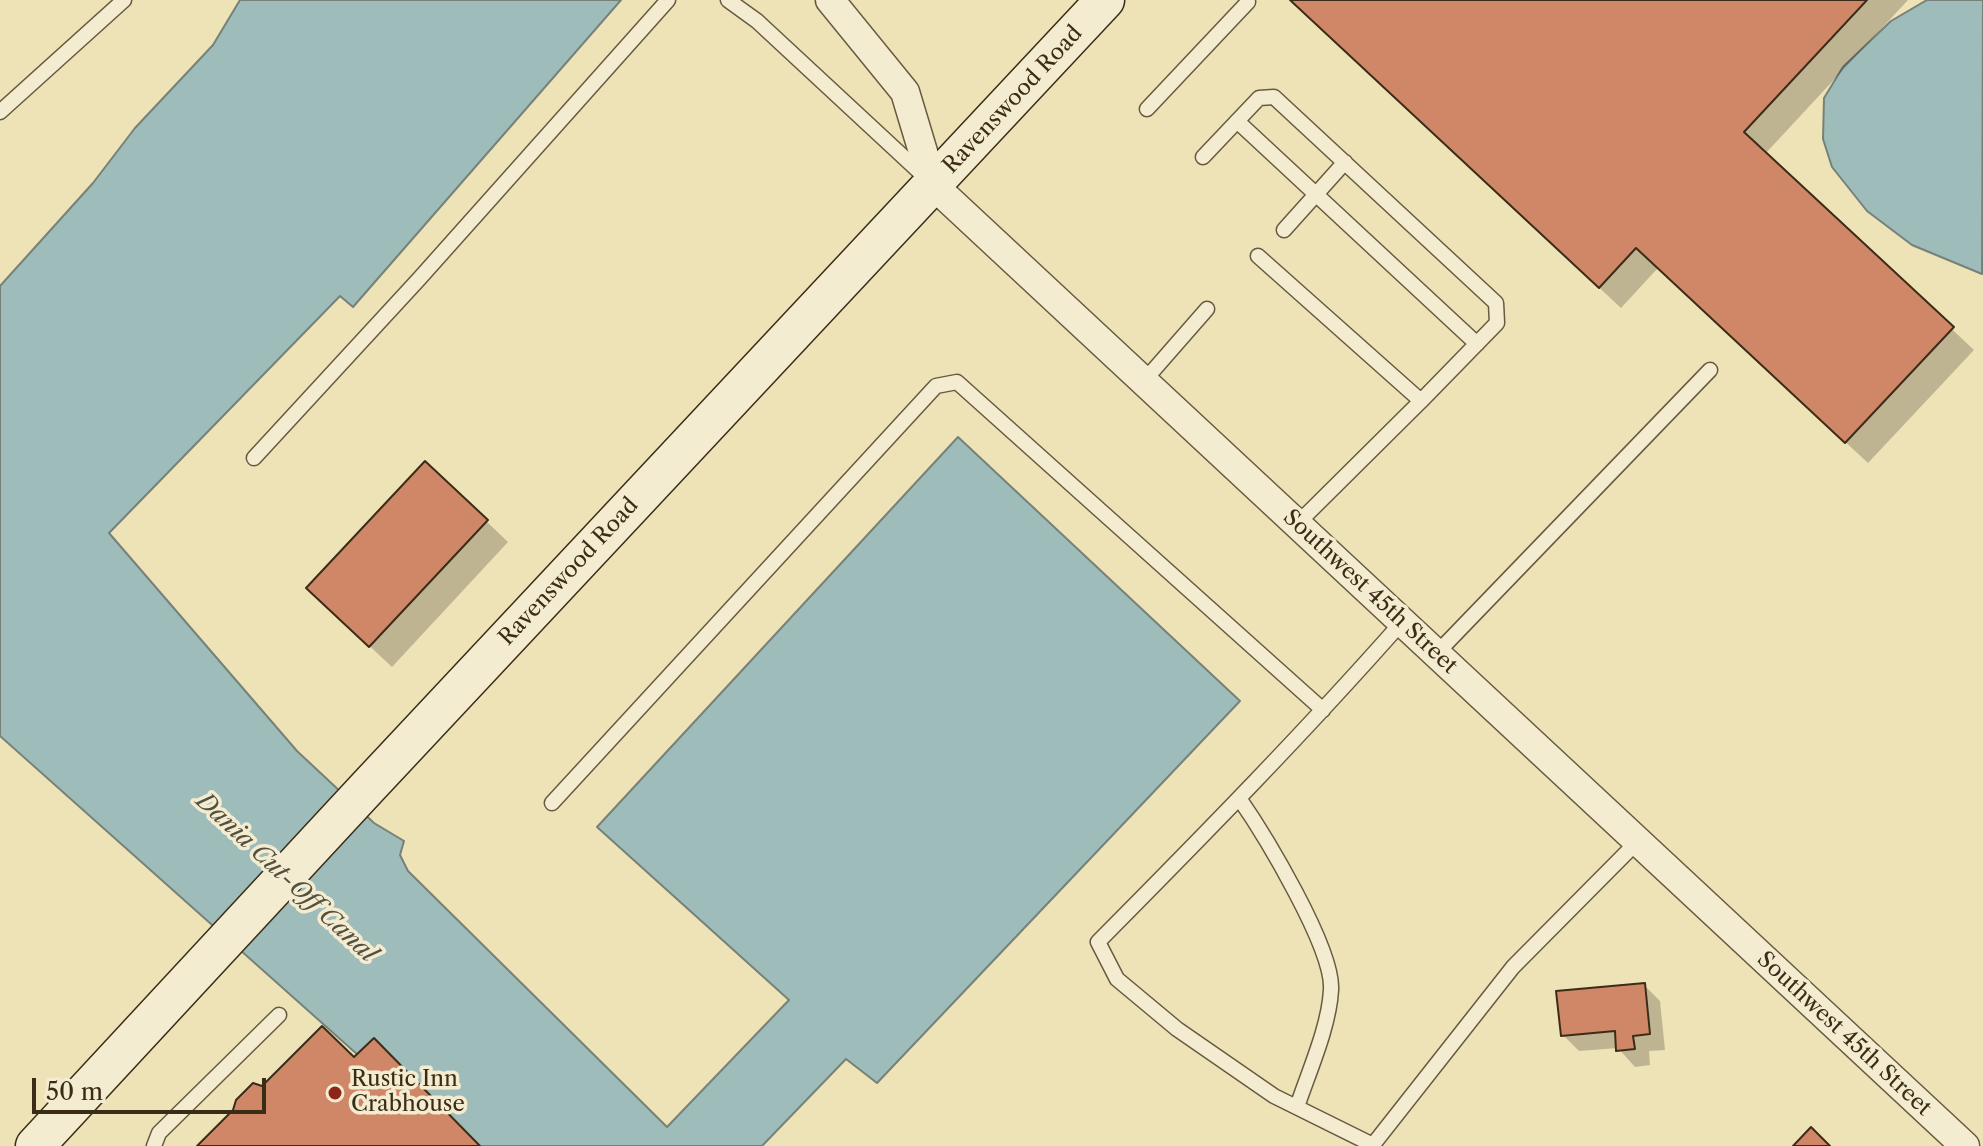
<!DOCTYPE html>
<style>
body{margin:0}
#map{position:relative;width:1983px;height:1146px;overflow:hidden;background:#eee2b7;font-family:"Libre Caslon Text",serif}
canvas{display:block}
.scale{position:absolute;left:32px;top:1078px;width:234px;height:36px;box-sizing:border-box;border:4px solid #3b2c18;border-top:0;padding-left:10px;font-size:24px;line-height:28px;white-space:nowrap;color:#3b2c18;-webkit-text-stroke:6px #f4ecd0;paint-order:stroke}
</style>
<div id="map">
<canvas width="1983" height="1146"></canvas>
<div class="scale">50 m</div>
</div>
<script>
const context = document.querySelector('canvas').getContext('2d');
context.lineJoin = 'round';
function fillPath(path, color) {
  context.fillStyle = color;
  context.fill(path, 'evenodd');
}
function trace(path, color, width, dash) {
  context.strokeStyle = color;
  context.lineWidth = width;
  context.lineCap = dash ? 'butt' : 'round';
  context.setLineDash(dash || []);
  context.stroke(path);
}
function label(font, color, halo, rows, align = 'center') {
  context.font = font + ' "Libre Caslon Text",serif';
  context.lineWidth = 7;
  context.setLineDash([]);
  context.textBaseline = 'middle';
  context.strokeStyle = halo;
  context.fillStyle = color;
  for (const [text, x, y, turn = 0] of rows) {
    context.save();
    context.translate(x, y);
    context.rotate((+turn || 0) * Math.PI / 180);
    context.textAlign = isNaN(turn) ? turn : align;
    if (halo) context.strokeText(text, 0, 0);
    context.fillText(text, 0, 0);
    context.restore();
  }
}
const water = new Path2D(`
 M240,0H621L353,307L340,296L109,533L297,751L374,823L404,841L400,855L408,871L667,1127L789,1000L597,827L958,437L1240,701L877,1083L846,1059L762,1146H460L0,736V286L93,183L135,128L213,45Z
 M1927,0H1983L1982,274L1912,245L1867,211L1832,167L1823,139L1824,98L1843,67L1891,21Z`);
const shadow = new Path2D(`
 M1291,0H1908L1765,154L1974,350L1868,463L1658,268L1621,308Z
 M486,521L508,542L392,667L330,609Z
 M1644,985L1660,1001L1665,1050L1649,1051L1650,1065L1635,1067L1618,1048L1579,1051L1563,1035Z`);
const building = new Path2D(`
 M1290,0H1867L1744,132L1954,327L1845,443L1636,248L1599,288Z
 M425,461L488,520L369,647L306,588Z
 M1645,983L1650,1034L1633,1036L1635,1049L1616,1051L1615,1031L1561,1036L1556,991Z
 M322,1026L354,1057L374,1038L480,1146H197L233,1110L236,1100L253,1083L262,1086Z
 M1811,1127L1830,1146H1793Z`);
const lane = new Path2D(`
 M728,0L757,21L924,176
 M1147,109L1248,2
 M0,112L124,0
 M1237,121L1477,344
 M1203,157L1259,98L1274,97L1496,303L1497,323L1421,401
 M1284,230L1345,162
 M1258,256L1421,401L1297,524
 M1144,381L1207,309
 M254,458L419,279L668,0
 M1436,654L1710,370
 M1239,798C1264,834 1334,949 1331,990C1329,1027 1309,1071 1297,1107
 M552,803L936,386L957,382L1323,710
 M1371,1144L1274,1096L1177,1029L1117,979L1098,942C1202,837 1305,732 1402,622
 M154,1146L159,1133L279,1015
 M1372,1146L1513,967L1638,841`);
const street = new Path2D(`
 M830,0L905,92L933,185L1965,1146`);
const secondary = new Path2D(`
 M35,1146L366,789L1105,0`);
const markers = [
 [335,1093,8,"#8f2418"]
];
const streetNames = [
 ["Ravenswood Road",1013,100,-47],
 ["Ravenswood Road",569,572,-47],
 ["Southwest 45th Street",1370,592,43],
 ["Southwest 45th Street",1844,1034,43]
];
const poiNames = [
 ["Rustic Inn",351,1080],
 ["Crabhouse",351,1105]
];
const waterNames = [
 ["Dania Cut-Off Canal",286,878,43]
];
fillPath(water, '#9ebcb9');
trace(water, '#768279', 2);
fillPath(shadow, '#0003');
fillPath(building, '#cf8767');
trace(building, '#3b2c18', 2);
trace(lane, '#685a40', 17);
trace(street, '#685a40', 31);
trace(secondary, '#3b2c18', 41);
trace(lane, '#f4ecd0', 14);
trace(street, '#f4ecd0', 28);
trace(secondary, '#f4ecd0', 38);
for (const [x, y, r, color] of markers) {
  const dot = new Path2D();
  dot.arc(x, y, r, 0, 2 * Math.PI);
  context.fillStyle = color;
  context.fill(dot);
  trace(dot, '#f4ecd0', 3);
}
label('22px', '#3b2c18', '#f4ecd0', streetNames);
label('22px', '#3b2c18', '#f4ecd0', poiNames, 'left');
label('italic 24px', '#545040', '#f4ecd0', waterNames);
</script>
